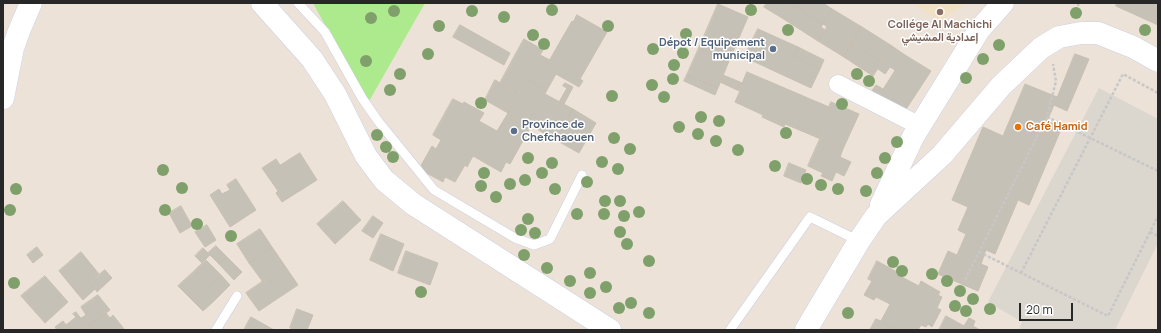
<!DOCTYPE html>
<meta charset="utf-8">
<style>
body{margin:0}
#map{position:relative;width:1161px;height:333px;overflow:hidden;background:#ece2d7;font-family:Manrope,sans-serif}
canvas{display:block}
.frame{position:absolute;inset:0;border:4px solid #272727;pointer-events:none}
.scale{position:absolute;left:1019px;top:303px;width:54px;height:18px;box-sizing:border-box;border:2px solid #272727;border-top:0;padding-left:5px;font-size:12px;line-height:14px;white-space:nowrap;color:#272727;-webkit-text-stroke:3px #fff;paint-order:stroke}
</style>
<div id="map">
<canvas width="1161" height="333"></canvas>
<div class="frame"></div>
<div class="scale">20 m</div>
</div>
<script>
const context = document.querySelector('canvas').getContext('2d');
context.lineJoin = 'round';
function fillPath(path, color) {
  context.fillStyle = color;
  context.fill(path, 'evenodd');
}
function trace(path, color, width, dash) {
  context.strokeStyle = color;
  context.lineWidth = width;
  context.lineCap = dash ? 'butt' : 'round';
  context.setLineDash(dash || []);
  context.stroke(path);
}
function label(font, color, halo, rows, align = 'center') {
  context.font = font + ' Manrope,Vazirmatn,sans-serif';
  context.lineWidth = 3;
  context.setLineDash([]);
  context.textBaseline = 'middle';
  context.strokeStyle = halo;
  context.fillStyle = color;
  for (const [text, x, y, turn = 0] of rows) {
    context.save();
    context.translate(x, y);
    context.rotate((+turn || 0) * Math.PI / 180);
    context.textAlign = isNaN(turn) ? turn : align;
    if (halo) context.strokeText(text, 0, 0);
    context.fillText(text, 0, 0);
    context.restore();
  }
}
const education = new Path2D(`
 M912,3H967L940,21Z`);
const green = new Path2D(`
 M313,3H425L368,103Z`);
const plaza = new Path2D(`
 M1099,88L1158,119V243L1115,330H1019L1022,322L988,302Z`);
const building = new Path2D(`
 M767,3H791L782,18L764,7Z
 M791,3H823L832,9L823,24L791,4Z
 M1117,3H1158V25L1116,6Z
 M718,4L748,17L729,61L699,48Z
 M791,4L823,24L821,27L825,30L818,41L782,18Z
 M832,9L862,27L852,43L823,24Z
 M577,15L607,32L580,79L583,81L579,87L545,68L572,21L573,22Z
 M460,25L510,53L504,65L453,37Z
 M827,27L852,43L844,57L818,41Z
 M862,27L892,46L882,62L852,43Z
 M758,29L798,47L794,56L820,69L811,88L744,57Z
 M524,39L543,50L540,55L550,60L545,68L556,74L547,90L526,79L518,93L500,83Z
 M852,43L882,62L873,76L844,57Z
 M892,46L905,55L895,70L890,67L885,74L878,69Z
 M798,47L824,60L820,69L794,56Z
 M699,48L729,61L718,88L687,75Z
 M1075,54L1089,59L1067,111L1054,105L1047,121L1062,127L1029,205L1018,200L995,254L986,250L981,264L988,267L978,291L938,274L948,251L957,255L966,234L958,230L968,207L952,200L983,127L1003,136L1025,84L1057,97Z
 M905,55L931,71L901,117L868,96L876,85L883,89Z
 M747,72L829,107L816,137L785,124L784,127L762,117L763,115L735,102L740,91L737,90L740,82L742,83Z
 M687,75L718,88L715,95L684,81Z
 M723,75L740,82L737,90L720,82Z
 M526,79L547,90L528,124L508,113Z
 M495,80L518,93L508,113L485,100Z
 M565,83L573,87L564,104L559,102L567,88L563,86Z
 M545,94L573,109L556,140L528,124Z
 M453,99L463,104L464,102L484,113L479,121L497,131L508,113L531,126L510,164L506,162L501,172L473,156L467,167L465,165L455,182L445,177L443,182L419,169L432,146L436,149L441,140L433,135Z
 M831,102L859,114L843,149L816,137Z
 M573,109L596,123L579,153L556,140Z
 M820,139L843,149L840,157L851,162L844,176L836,172L832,181L821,176L823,173L808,166Z
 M300,153L317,180L282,202L276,193L278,191L262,168L276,159L280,165Z
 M789,163L806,170L801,183L784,176Z
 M236,179L256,210L230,227L210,195L219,189L222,194L230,190L227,185Z
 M343,201L361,220L335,244L317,224Z
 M181,206L192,226L180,233L169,213Z
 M373,216L383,223L373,238L362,231Z
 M207,225L216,240L205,247L195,232Z
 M260,229L272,247L249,263L237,244Z
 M381,234L404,244L393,271L370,260Z
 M216,246L227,257L219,264L208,253Z
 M37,247L43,255L33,263L27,255Z
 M272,247L285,266L263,282L249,263Z
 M203,248L210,255L202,263L195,256Z
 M406,251L438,263L430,285L398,273Z
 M81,252L99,274L77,293L59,271Z
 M227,257L242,272L234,280L219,264Z
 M206,260L221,275L203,292L188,277Z
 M877,261L897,272L896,274L919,286L921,281L940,292L938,295L942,297L937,308L941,310L932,327L928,324L926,327L921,325L918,330H897L881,321L890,304L876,297L874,300L864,295L872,281L868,279Z
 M285,266L298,285L259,311L246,293Z
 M105,270L112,278L97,292L95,289L83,300L77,293Z
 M221,275L230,285L213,302L203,292Z
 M45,276L68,302L45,323L21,296Z
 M188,277L213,302L203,311L178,286Z
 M98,295L110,310L87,327L81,318L86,315L81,307Z
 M297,309L313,315L307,330H296L290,328Z
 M76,312L90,330H57L55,327L63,321L66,325L76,317L73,314Z
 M106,313L110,318L113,315L124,329L90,330L87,327Z
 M946,316L964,326L969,318L975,321L973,326L980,330H939Z
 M251,317L274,330H244Z
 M876,319L881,321L897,330H870Z`);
const path = new Path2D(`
 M1078,3L1079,14
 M1047,117L1158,171
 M1150,232L1158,236
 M979,252L1108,316L1158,216
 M1021,273L1123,74L1158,93
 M965,280L1047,117L1056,81L1053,64`);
const service = new Path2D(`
 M298,3L325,32L362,98L378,121L434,190L515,238L534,245L550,239L582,175
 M216,330L237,296
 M730,330L810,217L859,241`);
const minor = new Path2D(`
 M838,84L920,126`);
const tertiary = new Path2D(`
 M262,3L312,59L335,94L366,156L384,180L413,204L610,330
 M3,98L13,48L19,31L31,3
 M881,205L913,137L979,30L1003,3
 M806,330L859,241L876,216L942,155L1001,86L1041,48L1059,37L1081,33H1098L1133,47L1158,61`);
const trees = [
 [552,10],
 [751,10],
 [394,11],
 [472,11],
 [1076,13],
 [504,17],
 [371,18],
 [439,26],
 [608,26],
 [788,30],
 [1145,30],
 [686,34],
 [533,35],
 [544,44],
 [999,45],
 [653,49],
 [683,53],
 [428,54],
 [983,59],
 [366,61],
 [674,65],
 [400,74],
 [857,74],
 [966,78],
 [673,79],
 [869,81],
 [652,85],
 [390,90],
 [612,96],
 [664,97],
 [481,103],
 [842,104],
 [701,117],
 [719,121],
 [679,127],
 [786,133],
 [698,134],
 [377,135],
 [614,138],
 [716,141],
 [897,142],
 [386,147],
 [630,149],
 [738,150],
 [393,157],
 [528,158],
 [885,158],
 [602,162],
 [552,163],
 [775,166],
 [618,169],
 [163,170],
 [484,173],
 [542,173],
 [877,173],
 [807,179],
 [525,180],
 [587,182],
 [510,184],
 [821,185],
 [481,186],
 [182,188],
 [16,189],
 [555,189],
 [838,189],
 [866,191],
 [496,197],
 [605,201],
 [620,201],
 [10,210],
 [165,210],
 [639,212],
 [577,214],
 [604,214],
 [624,216],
 [528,219],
 [197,224],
 [521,230],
 [620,232],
 [535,233],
 [231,236],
 [627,244],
 [524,255],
 [649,261],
 [893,262],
 [547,268],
 [902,271],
 [590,273],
 [932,274],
 [570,281],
 [947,281],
 [14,283],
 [606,287],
 [960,291],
 [421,292],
 [590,293],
 [973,299],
 [631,303],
 [955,306],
 [619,308],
 [990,309],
 [966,311],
 [649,313],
 [848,313]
];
const markers = [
 [940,12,4,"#8d6e63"],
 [773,49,4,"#5c6f8a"],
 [1018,127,4,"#e8710a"],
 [514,131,4,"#5c6f8a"]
];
const educationNames = [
 ["Collége Al Machichi",940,25],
 ["إعدادية المشيشي",940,38]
];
const serviceNames = [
 ["Dépot / Equipement",765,43],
 ["municipal",765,56],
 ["Province de",522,125,"left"],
 ["Chefchaouen",522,138,"left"]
];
const foodNames = [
 ["Café Hamid",1026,127]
];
fillPath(education, '#f0e1c4');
fillPath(green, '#ade98d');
fillPath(plaza, '#dbd6ce');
fillPath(building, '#c6c1b6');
trace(building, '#c7bfb1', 1);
trace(service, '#ccd1e3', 10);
trace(minor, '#ccd1e3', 19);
trace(tertiary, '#ccd1e3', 23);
trace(path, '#c7c7c7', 2.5, [3, 2]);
trace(service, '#fff', 9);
trace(minor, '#fff', 18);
trace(tertiary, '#fff', 22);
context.fillStyle = '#7fa06b';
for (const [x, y] of trees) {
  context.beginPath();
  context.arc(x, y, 6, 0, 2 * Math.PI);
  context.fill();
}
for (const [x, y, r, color] of markers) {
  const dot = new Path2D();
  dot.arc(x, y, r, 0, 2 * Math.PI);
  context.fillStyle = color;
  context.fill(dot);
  trace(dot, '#fff', 1.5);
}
label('bold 11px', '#785e54', '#fff', educationNames);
label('bold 11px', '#4e5e75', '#fff', serviceNames, 'right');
label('bold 11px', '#c56008', '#fff', foodNames, 'left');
</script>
